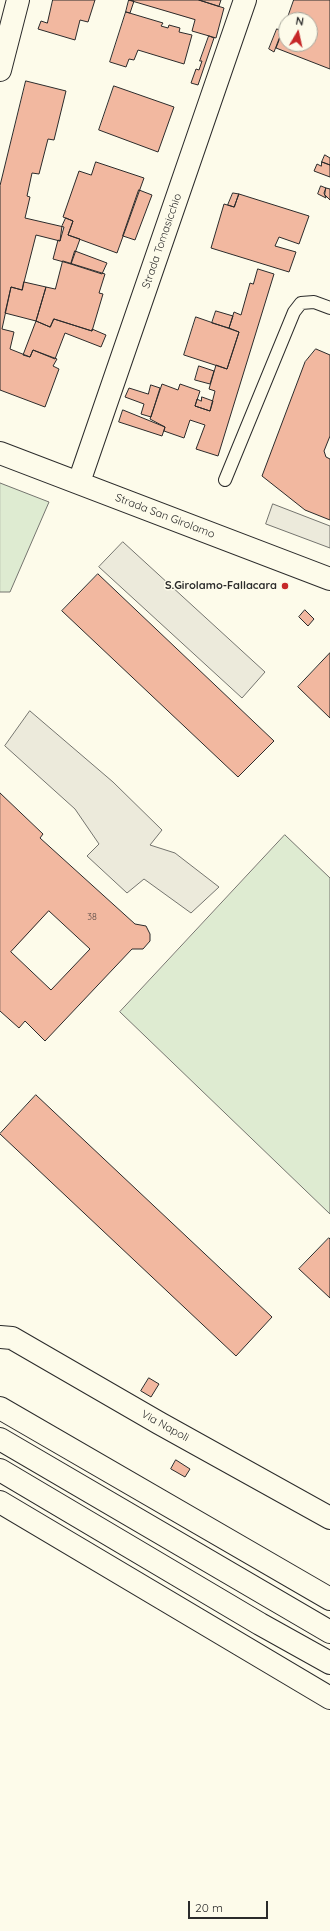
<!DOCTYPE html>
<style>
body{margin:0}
#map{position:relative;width:330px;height:1931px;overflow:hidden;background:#fdfbea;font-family:Quicksand,sans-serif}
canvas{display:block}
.north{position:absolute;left:278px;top:12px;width:40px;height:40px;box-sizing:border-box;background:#fdfbea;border:1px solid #a9a89e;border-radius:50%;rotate:9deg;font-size:11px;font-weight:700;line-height:16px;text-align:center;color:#2b2b2b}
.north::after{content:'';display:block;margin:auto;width:14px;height:18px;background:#c62828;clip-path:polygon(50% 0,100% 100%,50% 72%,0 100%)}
.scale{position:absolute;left:188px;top:1901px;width:80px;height:18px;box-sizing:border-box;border:2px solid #2b2b2b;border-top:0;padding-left:5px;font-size:12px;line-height:14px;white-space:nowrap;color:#2b2b2b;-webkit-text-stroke:3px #fdfbea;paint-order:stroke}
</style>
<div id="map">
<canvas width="330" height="1931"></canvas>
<div class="north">N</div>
<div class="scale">20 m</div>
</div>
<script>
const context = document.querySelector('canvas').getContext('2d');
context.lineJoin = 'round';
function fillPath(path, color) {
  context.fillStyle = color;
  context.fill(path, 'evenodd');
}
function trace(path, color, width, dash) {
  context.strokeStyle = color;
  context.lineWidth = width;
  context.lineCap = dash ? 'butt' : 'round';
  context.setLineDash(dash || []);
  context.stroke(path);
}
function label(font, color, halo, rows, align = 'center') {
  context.font = font + ' Quicksand,sans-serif';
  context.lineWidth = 3;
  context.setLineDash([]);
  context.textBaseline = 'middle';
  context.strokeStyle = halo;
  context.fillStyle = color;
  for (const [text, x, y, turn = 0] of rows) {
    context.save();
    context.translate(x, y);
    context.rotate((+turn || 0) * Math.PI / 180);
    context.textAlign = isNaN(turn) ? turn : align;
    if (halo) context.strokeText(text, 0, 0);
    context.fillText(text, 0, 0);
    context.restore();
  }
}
const green = new Path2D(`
 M0,483L49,502L10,592H0Z
 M285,835L330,878V1214L120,1012Z`);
const parking = new Path2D(`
 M273,504L330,526V548L266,524Z
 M123,542L265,672L242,698L99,567Z
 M30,711L113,782L162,830L150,845L175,853L219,887L191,913L144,879L127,893L87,856L99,844L75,809L5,746Z`);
const building = new Path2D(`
 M53,0H95L88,22L80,20L75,40L38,29L41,21L47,23Z
 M129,0H199L224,8L216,38L192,31L195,20Z
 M129,0L134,1L130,13L126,12Z
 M199,0H221L219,6Z
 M294,0H330V69L276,48L286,22V44H310V20H287Z
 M126,12L163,23L161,26L168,28L169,25L180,28L179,32L192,35L184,64L138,50L134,60L129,59L126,67L110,62Z
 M277,29L282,31L274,52L269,49Z
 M209,36L214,38L198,85L191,83L196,69L199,70L202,61H200Z
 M26,81L66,91L54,140L48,139L39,174L32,173L27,196L30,197L25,218L64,227L60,241L36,235L22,290L11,287L2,329L14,332L10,349L30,357L33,350L57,359L53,366L59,369L45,407L0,390V186Z
 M114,86L174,107L158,152L99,130Z
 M325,155L330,158V165L322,162Z
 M96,162L144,178L117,253L68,235L73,221L63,217L79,171L91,175Z
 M322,162L330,165V177L314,171L317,164L321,166Z
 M321,186L326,188L324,193L326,198L318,194Z
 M326,188L330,189V200L325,195Z
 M139,190L152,195L135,240L123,236Z
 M233,193L239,194L234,207L228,205Z
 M239,194L309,216L299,244L279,237L275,246L296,252L289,272L211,248L224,204L234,207Z
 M66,218L73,221L68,235L80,239L71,264L53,259L58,240L60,241L62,226Z
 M75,251L107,263L102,274L71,264Z
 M63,261L105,274L99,293L103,294L92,331L54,319L50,327L36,321L46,287L55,289Z
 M258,269L274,274L218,456L196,449L205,425L190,420L184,438L164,431L165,427L150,419L162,384L178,390L180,384L200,391L195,406L210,411L215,391L209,389L216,365L227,369L239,332L229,328L234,312L241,315L250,283L253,284Z
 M24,282L46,287L36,321L5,313L11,287L22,290Z
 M216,311L233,316L229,328L212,323Z
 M196,317L239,332L227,369L184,355Z
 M54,319L92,331V329L106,335L101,347L65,333L55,359L33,350L30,357L23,355L36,321L50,327Z
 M316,349L330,355V436L324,451L326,457L330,459V520L305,510L262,476L305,362Z
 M199,366L214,371L210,384L195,380Z
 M151,385L160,388L151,417L141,414L144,404L125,397L129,388L148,394Z
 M202,397L213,401L210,411L195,406L197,399L201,401Z
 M123,410L165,427L162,436L119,422Z
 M98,574L274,741L238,777L62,611Z
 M305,610L314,619L308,626L299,617Z
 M330,653V718L298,687Z
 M0,793L43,834L40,838L135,924L146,926L150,934V941L143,949H132L45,1041L25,1021L19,1028L0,1011ZM49,911L90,949L51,990L11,952Z
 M36,1095L272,1317L236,1356L0,1134Z
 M329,1238L330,1239V1298L299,1269Z
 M149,1378L159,1384L151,1397L141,1391Z
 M176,1460L190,1469L185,1477L171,1469Z`);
const lane = new Path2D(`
 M225,480L294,312L301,303L314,302L330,308`);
const street = new Path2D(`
 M0,70L18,0
 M0,453L330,579
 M79,482L245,0
 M0,1337L12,1338L159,1423L330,1518`);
const highway = new Path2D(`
 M0,1408L330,1599
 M0,1439L330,1632
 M0,1470L260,1624L330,1663
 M0,1502L330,1698`);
const markers = [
 [285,586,4,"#c62828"]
];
const numberNames = [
 ["38",92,917]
];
const streetNames = [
 ["Strada Tomasicchio",162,241,-71],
 ["Strada San Girolamo",165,516,21],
 ["Via Napoli",165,1426,29]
];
const poiNames = [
 ["S.Girolamo-Fallacara",277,586]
];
fillPath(green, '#deebd1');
trace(green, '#74746e', 1);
fillPath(parking, '#eceadb');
trace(parking, '#74746e', 1);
fillPath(building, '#f2b8a0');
trace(building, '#2b2b2b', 1);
trace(lane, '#2b2b2b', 14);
trace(street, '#2b2b2b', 24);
trace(highway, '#2b2b2b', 24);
trace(lane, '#fdfbea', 12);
trace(street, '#fdfbea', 22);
trace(highway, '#fdfbea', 22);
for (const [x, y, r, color] of markers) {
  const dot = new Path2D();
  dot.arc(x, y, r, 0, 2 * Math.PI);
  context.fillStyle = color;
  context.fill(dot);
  trace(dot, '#fdfbea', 1.5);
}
label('9px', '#5d4e48', null, numberNames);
label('11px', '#2b2b2b', '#fdfbea', streetNames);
label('bold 11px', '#2b2b2b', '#fdfbea', poiNames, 'right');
</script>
